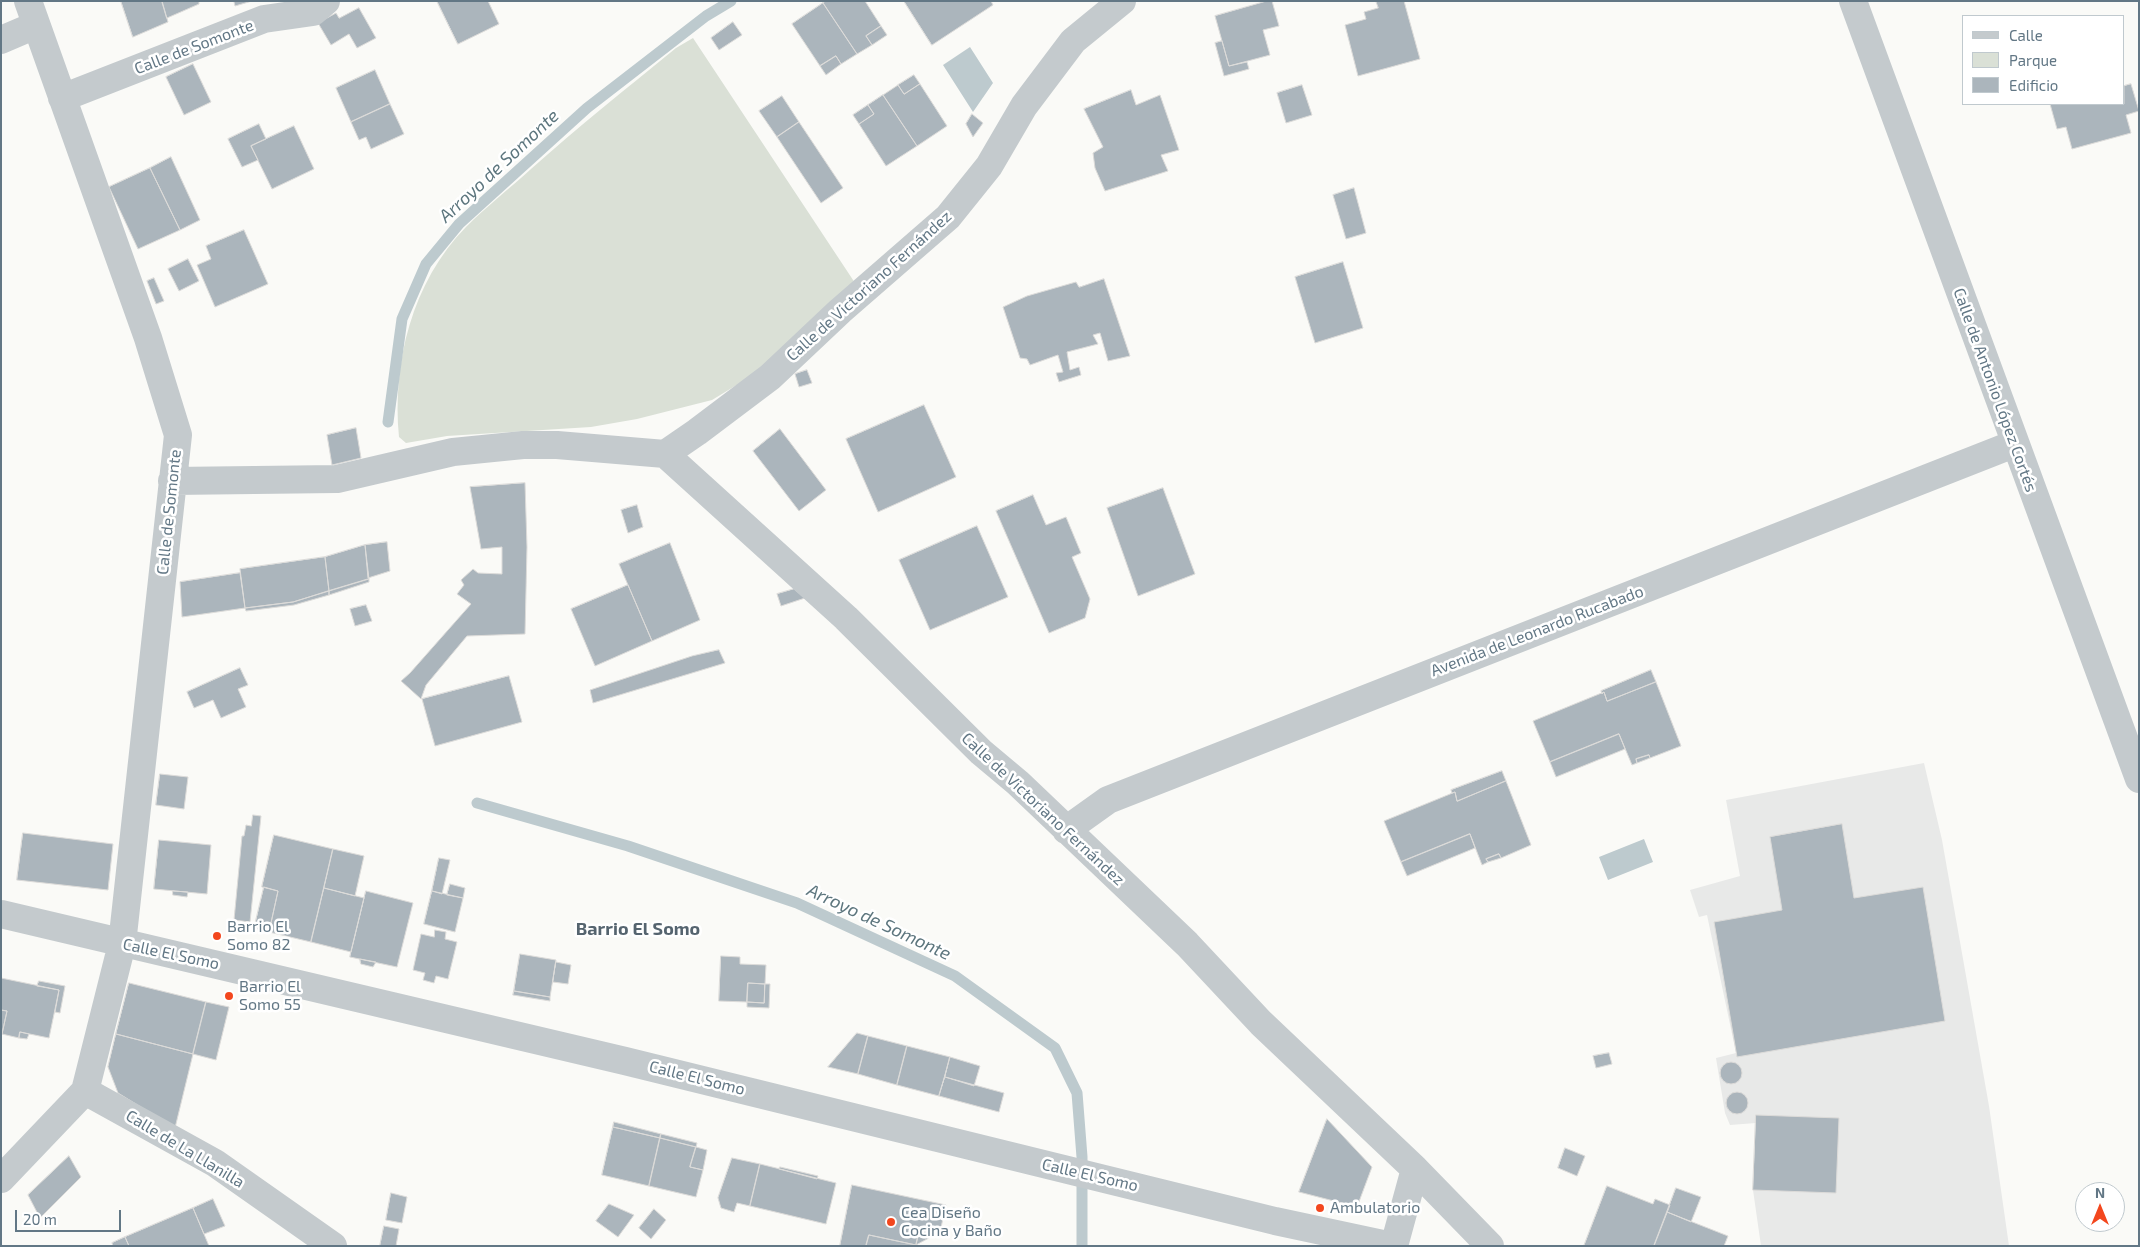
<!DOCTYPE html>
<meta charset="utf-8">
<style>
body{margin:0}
#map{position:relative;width:2140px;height:1247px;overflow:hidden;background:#fafaf7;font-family:"Exo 2",sans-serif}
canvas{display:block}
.frame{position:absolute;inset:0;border:2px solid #627785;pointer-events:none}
.legend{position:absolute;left:1962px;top:15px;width:162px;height:90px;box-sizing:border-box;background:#fff;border:1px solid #c0c9ce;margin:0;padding:6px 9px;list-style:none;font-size:15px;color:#627785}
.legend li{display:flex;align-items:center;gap:10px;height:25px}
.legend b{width:25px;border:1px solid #c0c9ce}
.north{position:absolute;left:2075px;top:1182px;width:50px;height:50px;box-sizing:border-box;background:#fff;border:1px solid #c0c9ce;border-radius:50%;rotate:0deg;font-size:14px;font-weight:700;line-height:20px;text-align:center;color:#627785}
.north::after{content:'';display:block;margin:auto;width:18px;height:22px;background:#f3471e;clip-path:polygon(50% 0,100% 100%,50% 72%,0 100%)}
.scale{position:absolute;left:15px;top:1210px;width:106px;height:22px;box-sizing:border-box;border:2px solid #627785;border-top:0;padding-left:6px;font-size:15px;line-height:18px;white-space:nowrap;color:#627785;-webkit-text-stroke:4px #fff;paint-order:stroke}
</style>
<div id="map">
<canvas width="2140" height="1247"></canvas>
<div class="frame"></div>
<ul class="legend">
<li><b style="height:6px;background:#c4cacd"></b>Calle</li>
<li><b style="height:14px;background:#dae0d6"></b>Parque</li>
<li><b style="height:14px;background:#abb5bc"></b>Edificio</li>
</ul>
<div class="north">N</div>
<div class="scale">20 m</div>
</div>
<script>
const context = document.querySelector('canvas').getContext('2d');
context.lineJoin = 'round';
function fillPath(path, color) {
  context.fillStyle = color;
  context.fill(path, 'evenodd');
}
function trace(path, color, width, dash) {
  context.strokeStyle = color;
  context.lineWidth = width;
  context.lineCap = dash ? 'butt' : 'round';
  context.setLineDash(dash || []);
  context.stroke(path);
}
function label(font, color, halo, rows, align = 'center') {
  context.font = font + ' "Exo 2",sans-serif';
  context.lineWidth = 5;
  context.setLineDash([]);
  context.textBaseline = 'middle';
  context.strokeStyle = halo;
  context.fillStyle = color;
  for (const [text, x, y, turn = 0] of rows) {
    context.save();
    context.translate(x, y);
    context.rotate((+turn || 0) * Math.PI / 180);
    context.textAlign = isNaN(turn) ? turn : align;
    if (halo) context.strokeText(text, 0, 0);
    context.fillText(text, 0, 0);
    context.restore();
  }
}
const built = new Path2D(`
 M1924,763L1942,840L1989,1106L2009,1246H1761L1753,1190L1756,1123L1730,1125L1725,1113L1716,1058L1736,1053L1707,915L1699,917L1690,890L1740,876L1726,800Z`);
const green = new Path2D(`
 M693,38L857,286L768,366L712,400L637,419L591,427L447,436L406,443L399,437C392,363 412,282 466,227C486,207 509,189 531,169C578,127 627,88 676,48Z`);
const water = new Path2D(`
 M970,47L993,83L973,112L943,65Z
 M1644,839L1653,862L1608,880L1599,857Z`);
const stream = new Path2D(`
 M388,422L402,319L426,264L459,224L587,108L706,16L731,1
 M477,803L628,846L797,903L955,976L1055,1048L1077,1093L1082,1157V1246`);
const building = new Path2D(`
 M121,1H162L168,22L133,37Z
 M162,1H199V4L167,18Z
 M238,1H252L235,6L234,2Z
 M437,1H488L499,24L458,44Z
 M826,1H865L881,26L866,36L872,45L857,54L823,3Z
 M904,1H991L993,5L932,45Z
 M1267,1H1272L1279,26L1263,30L1270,55L1229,66L1215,16Z
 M1376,1H1404L1420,59L1358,76L1345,25L1366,19L1364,12L1378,8Z
 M823,3L857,54L841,64L836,56L820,66L792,24Z
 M359,8L376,38L357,48L349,34L331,45L318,23L336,13L339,18Z
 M733,22L742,35L719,50L711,38Z
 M881,26L887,35L872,45L866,36Z
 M1222,41L1229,66L1247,62L1249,69L1224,76L1215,43Z
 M836,56L841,64L826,75L820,66Z
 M193,64L211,102L184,115L166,77Z
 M375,70L390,104L351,122L336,88Z
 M914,75L920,84L904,94L898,85Z
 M920,84L947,126L917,146L883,95L898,85L904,94Z
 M2131,84L2139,111L2126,115L2131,133L2072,149L2066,127L2057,129L2050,104H2124V86Z
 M1302,85L1312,115L1286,123L1277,93Z
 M1131,90L1136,105L1160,95L1179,150L1161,155L1168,171L1105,191L1095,168L1093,153L1103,147L1084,109Z
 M883,95L917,146L886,166L859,124L874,114L868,105Z
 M782,96L799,122L777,137L759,111Z
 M390,104L404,134L371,149L366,137L359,140L351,122Z
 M868,105L874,114L859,124L853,115Z
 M972,114L983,123L973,137L966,124Z
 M799,122L843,188L821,203L777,137Z
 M259,124L266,139L251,146L258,160L242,167L228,139Z
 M294,126L314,169L272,189L251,146Z
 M171,157L200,220L180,230L150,168Z
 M150,168L180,230L138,249L109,187Z
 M1354,188L1366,233L1346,239L1333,195Z
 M244,230L268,284L215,307L197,265L211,259L206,246Z
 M188,259L199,281L179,291L168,269Z
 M1343,262L1363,328L1315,343L1295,277Z
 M154,278L164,301L156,304L147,281Z
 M1104,279L1130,356L1108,361L1100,333L1093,335L1098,344L1067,352L1070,370L1079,367L1081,375L1059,382L1056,373L1063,372L1058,355L1030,365L1027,359L1020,358L1003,307L1027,296L1076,282L1079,287Z
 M807,370L812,383L799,387L795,374Z
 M924,405L956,477L878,512L846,439Z
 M356,428L361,458L332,465L327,435Z
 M780,429L826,490L799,511L753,451Z
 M525,483L527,547L525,634L467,636L426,685L421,699L401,681L410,673L471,604L457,594L464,585L461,580L473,569L478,573L502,574V547L481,549L470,487Z
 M1163,488L1195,574L1138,596L1107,508Z
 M1033,495L1046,525L1066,517L1081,553L1072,557L1090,599L1085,618L1049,633L996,511Z
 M637,505L643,527L628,533L621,510Z
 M977,526L1008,597L930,630L899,560Z
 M387,542L390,571L368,578L365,545Z
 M670,543L700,620L652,641L619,564Z
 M365,545L369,579L329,591L325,557Z
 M325,557L329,591L293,602L245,608L240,569Z
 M240,573L245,608L182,617L180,582Z
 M369,579V582L329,595V591Z
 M628,585L652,641L595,666L571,609Z
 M794,589L805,598L781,606L777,594Z
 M329,591V595L294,605L246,611L245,608L293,602Z
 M366,605L372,621L355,626L350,609Z
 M719,650L725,663L593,703L590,690L692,656Z
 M240,668L248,685L238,689L246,707L221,718L213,700L194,708L187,692Z
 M1651,670L1656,682L1607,701L1604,692L1602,694L1601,691Z
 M509,676L522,722L435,746L422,699Z
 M1656,682L1681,746L1650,758L1649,755L1636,759L1637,763L1632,765L1619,734L1550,762L1533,721L1604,692L1607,701Z
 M1619,734L1625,749L1556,777L1550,762Z
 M1649,755L1650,758L1637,763L1636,759Z
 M1502,771L1506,781L1457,801L1455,792L1452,793L1451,790Z
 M160,774L188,777L184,809L156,805Z
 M1506,781L1531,845L1501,858L1499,854L1486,859L1488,862L1482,865L1470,834L1401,862L1384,821L1455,792L1457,801Z
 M253,815L261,816L250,922L234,920L242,836H244L246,825L251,826Z
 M1842,824L1854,898L1923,887L1945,1021L1737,1057L1714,922L1782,910L1770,837Z
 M23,833L113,844L108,890L17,880Z
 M1470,834L1475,848L1407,876L1401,862Z
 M274,835L333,849L311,942L269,932L278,891L262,887Z
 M159,840L211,845L207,894L154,889Z
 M333,849L364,856L355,896L324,888Z
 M1499,854L1501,858L1488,862L1486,859Z
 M439,858L450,860L442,894L432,891Z
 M450,884L465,888L463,898L447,895Z
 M264,887L278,891L269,932L254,929Z
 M324,888L364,898L351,952L311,942Z
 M173,891L188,892L187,897L173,895Z
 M366,891L413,903L397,967L350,957Z
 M432,891L463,898L455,932L424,924Z
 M435,930L446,932L445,939L457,942L448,979L436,976L434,983L423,980L425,973L413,970L421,934L434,937Z
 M520,954L556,960L550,997L514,991Z
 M721,956L740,957V964L766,965L765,984L748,983L747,1002L719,1001Z
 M360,959L376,962L373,967L361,964Z
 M556,962L571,965L568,984L553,982Z
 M1,978L59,990L49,1038L20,1032L19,1038L2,1034L7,1011L1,1010Z
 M39,981L65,986L60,1013L55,1012L59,990L37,986Z
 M129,983L206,1002L193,1054L116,1034Z
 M748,983L765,984L764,1003L747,1002Z
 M765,984H770L769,1008L747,1007V1002L764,1003Z
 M514,991L550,997V1001L513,995Z
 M206,1002L229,1007L216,1060L193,1054Z
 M1,1010L7,1011L2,1034H1Z
 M20,1032L29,1034L27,1039L19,1038Z
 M857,1033L868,1036L858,1074L828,1067Z
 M116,1034L193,1054L175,1128L118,1093L108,1067Z
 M868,1036L907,1046L897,1085L858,1074Z
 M907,1046L950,1057L939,1096L897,1085Z
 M1609,1053L1612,1064L1596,1068L1593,1056Z
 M950,1057L980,1066L974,1086L945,1077Z
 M1720 1073a11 11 0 1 1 22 0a11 11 0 1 1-22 0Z
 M945,1077L1004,1093L999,1112L939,1096Z
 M1726 1103a11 11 0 1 1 22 0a11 11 0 1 1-22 0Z
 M1756,1115L1839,1118L1836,1193L1753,1190Z
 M1327,1119L1372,1167L1357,1207L1299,1192Z
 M614,1122L661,1134L660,1138L613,1127Z
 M613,1127L660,1138L649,1186L602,1175Z
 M661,1134L697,1143L696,1147L660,1138Z
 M660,1138L696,1147L690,1167L703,1170L696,1197L649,1186Z
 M696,1147L707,1150L703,1170L690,1167Z
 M1565,1148L1585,1156L1577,1176L1558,1168Z
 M69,1156L81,1177L40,1218L28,1195Z
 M732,1158L760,1164L750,1206L737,1203L734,1212L721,1208L718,1198Z
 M760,1164L836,1183L826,1224L750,1206Z
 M780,1167L818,1176L817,1179L779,1169Z
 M852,1185L946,1205L940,1232L920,1228L916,1245L869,1235L866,1246H840Z
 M1607,1186L1653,1204L1655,1199L1670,1205L1654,1246H1584Z
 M1676,1188L1701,1197L1691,1222L1667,1212Z
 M391,1193L407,1197L402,1223L386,1220Z
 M213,1199L225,1226L204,1234L193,1208Z
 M609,1204L634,1215L618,1237L596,1221Z
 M193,1208L209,1246H129L125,1237Z
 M654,1209L666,1220L651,1239L639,1228Z
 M1667,1212L1728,1236L1724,1246H1654Z
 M384,1226L399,1229L396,1246H380Z
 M920,1228L940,1232L916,1245Z
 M869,1235L916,1245L866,1246Z
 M125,1237L129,1246H113L112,1243Z`);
const street = new Path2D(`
 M1853,1L2139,779
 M1,40L36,25
 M62,98L264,19L313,12L326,1
 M665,454L697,432L770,377L840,311L948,217L989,166L1024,106L1073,41L1122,1
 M172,481L337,479L453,452L523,445H557L665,454L846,618L981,752L1018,783L1187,944L1261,1023L1415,1169L1490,1246
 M1066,830L1108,800L2014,444
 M1,914L625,1061L1275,1221L1392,1246
 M85,1091L215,1163L333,1246
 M1,1179L85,1091L122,944L178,435L148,338L28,1
 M1394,1246L1415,1169`);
const markers = [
 [217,936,5,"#f3471e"],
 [229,996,5,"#f3471e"],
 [1320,1208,5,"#f3471e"],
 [891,1222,5,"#f3471e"]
];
const streetNames = [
 ["Calle de Somonte",194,47,-21],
 ["Calle de Victoriano Fernández",869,286,-42],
 ["Calle de Antonio López Cortés",1995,390,70],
 ["Calle de Somonte",169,512,-84],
 ["Avenida de Leonardo Rucabado",1537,631,-21],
 ["Calle de Victoriano Fernández",1043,809,43],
 ["Calle El Somo",171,954,12],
 ["Calle El Somo",697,1078,14],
 ["Calle de La Llanilla",185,1149,31],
 ["Calle El Somo",1090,1175,13]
];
const poiNames = [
 ["Barrio El",227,927],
 ["Somo 82",227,945],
 ["Barrio El",239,987],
 ["Somo 55",239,1005],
 ["Ambulatorio",1330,1208],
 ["Cea Diseño",901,1213],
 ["Cocina y Baño",901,1231]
];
const waterNames = [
 ["Arroyo de Somonte",499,166,-43],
 ["Arroyo de Somonte",879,922,25]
];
const neighbourhoodNames = [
 ["Barrio El Somo",638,929]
];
fillPath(built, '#e8e9e8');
fillPath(green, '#dae0d6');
fillPath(water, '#bdcace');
trace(stream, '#bdcace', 11);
fillPath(building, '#abb5bc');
trace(building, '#dcdbd9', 1);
trace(street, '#c4cacd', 28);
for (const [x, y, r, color] of markers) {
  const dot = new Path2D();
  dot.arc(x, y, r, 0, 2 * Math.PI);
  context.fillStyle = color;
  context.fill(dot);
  trace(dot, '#fff', 2);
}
label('16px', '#627785', '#fff', streetNames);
label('16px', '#627785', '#fff', poiNames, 'left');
label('italic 18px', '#5d767e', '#fff', waterNames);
label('bold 18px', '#55646f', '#fff', neighbourhoodNames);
</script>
